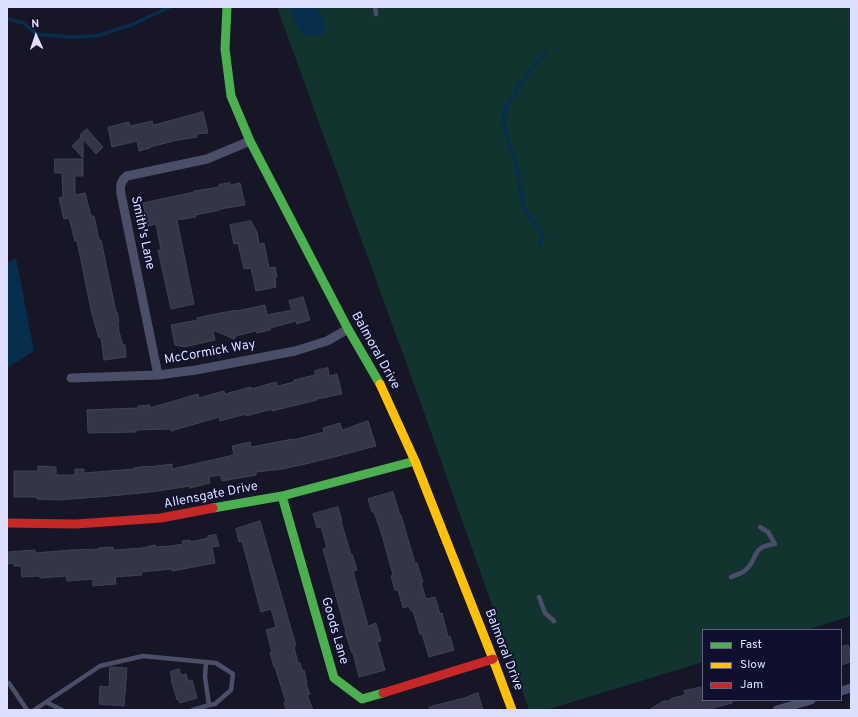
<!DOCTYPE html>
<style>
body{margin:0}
#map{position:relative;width:858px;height:717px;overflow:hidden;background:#161627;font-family:Overpass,sans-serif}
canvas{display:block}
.frame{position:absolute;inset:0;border:8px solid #dcdfff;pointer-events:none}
.legend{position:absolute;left:702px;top:629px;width:140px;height:72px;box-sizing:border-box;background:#0f102e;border:1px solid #616382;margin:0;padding:5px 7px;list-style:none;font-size:12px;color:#dcdfff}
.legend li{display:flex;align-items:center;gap:8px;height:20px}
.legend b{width:20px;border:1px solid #616382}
.north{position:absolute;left:16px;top:16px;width:40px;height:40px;-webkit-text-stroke:3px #0f102e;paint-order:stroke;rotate:357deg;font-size:11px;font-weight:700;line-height:16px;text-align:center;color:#dcdfff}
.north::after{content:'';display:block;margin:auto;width:14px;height:18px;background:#dcdfff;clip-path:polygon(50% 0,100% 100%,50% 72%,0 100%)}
</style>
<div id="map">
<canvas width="858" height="717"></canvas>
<div class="frame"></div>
<ul class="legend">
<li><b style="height:5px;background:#4caf50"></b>Fast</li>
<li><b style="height:5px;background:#ffc107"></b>Slow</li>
<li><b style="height:5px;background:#c62828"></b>Jam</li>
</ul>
<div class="north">N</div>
</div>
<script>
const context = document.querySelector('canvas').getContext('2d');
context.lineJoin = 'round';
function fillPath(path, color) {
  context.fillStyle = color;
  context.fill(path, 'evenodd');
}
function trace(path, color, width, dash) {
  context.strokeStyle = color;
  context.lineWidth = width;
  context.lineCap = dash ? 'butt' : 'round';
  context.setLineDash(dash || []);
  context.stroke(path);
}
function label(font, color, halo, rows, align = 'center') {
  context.font = font + ' Overpass,sans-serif';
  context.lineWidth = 3.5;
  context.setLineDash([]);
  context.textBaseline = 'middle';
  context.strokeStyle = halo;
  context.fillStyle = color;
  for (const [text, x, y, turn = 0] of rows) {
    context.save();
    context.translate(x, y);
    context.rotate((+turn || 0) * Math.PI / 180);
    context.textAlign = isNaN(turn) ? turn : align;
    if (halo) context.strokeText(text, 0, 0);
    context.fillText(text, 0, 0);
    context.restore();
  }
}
const green = new Path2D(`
 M277,7H851V616L806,630H703V662L546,710H529L419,398Z`);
const water = new Path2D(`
 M289,7H315C321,13 328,24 324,34C300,42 297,26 289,7Z
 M16,258L34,351L7,368V263Z`);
const stream = new Path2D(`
 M7,19L24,23L36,34L70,37L96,36L131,25L170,7
 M539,245L541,244L543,235L541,231L531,219L523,206L516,163L503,122L504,113L516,90L532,67L546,52`);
const building = new Path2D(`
 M203,112L208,133L197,134V137L178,140L150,147V148L139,151L137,141L112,147L108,127L129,122L130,126L152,121L153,125Z
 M87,129L103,147L96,154L83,139V158L72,146L81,137L80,135Z
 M55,159H83V176H75V195L85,193L91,216H94L99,240H101L116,312H117L119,322H118L119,332L123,345H125L126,357L104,360L101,337L99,338L92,314L77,241H75L69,218L64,219L59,198L63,197L62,173H55Z
 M230,183V185L240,183L245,205L220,209V210L195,215L196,217L177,220L194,304L171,309L158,250H161L156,224L148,226L143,203L194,192V191L219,187V185Z
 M251,221L257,232L259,244L264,243L269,268L275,267L277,277H275L276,287L256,291L251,268L244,269L238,243L234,244L230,225Z
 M303,297L310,320L297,324L296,321L270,328V330L257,333L256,331L236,336L234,339L213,330L215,340L184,347L175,345L171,325L198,320L197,318L210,315L237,310V311L265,305L267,315L292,310L289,301Z
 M328,368L329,376L337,374L342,394L317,399V400L272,411V409L246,416V414L220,421L219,417L171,431L170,429L136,430V432L88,433L87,410L138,408V406L150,405V408L198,394L199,398L224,391L225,394L251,387V389L276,382L278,386L294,382V380L315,375V371Z
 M368,421L376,446L330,458L301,465L282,469L256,472V475L222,481L220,475L209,477L210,483L190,488V486L151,492L110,496L59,500L37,499V497H14V471H38V466L56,467V475H75V469H84V473L134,469V468L148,466V467L172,464V469L234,455L232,446L250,442L251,447L293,439V440L324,432L323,428L340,423L342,430Z
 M393,492L400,515H401L415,563H417L423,582L421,583L426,599L435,597L440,614L442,613L448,637L450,636L454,650L429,657L422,634H420L413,611H411L409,606L403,608L398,590H395L391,576L393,575L382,535L374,512H372L368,499Z
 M338,507L342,521H341L351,555L352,554L357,570L353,571L368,626L376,623L381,641L377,642L385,670L359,677L353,653H352L345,632H346L323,549L327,548L321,527L317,528L313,514Z
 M260,521L296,646L294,647L298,663H300L302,671L304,670L307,683L306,684L310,694L307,695L313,710H286L284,703L286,702L275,667H274L270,653L272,652L266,630L276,627L271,609L261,612L242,541L239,542L236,529Z
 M216,535L219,546L212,547L215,563L172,571V569L141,572L142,575L115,577L116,584L93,586V579L67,581L66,576L40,578L39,576L22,577L21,566H14L13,563L7,564V552L35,550V553L71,550L99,549V548L113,547V550L142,548L155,545L156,547L165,546V547L183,544L182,541L190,540V542L208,538V536Z
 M848,645L851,654V662L841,665V647Z
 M110,667L127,668L124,706L99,704L100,686L109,687Z
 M179,669L181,675L186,674L188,681L192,680L197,698L180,703L179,700H177L171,679H172L170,672Z
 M703,687V700H732V703L706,710H649L665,700L666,702L673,698L685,695L684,691Z
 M478,693L483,710H430L429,707L464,698Z`);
const lane = new Path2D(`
 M375,7L376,14
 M731,577C735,575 740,574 743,572C760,561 748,547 775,544L768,532L760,527
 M539,597L545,613L554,621
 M206,662L205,677L209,705
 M9,683L27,710
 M46,702L62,710
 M34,710L100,666L143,656L216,663L233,674L231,690L215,704L209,705L193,710`);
const street = new Path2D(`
 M158,375L121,194C120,187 120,181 127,176L207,159L250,141
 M71,378L158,375L196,370L295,351L327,341L348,329
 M841,691L851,688
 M777,710L811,700`);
const fast = new Path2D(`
 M227,7L225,49L231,96L250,141L348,329L380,384
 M282,496L334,678L362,699L383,693
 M213,508L282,496L415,461`);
const slow = new Path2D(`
 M380,384L415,461L493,659L512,710`);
const jam = new Path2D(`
 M7,523L76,524L161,518L213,508
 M383,693L493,659`);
const streetNames = [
 ["Smith's Lane",142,233,78],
 ["Balmoral Drive",375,351,61],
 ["McCormick Way",210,353,-10],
 ["Allensgate Drive",211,496,-11],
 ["Goods Lane",334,631,74],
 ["Balmoral Drive",503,650,69]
];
fillPath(green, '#12342e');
fillPath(water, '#072e4d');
trace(stream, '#072e4d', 3.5);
fillPath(building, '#353548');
trace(building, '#40425a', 1);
trace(lane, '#4a4e68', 4.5);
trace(street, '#4a4e68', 9);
trace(fast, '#4caf50', 9);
trace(slow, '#ffc107', 9);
trace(jam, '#c62828', 9);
label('13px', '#dcdfff', '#0f102e', streetNames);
</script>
